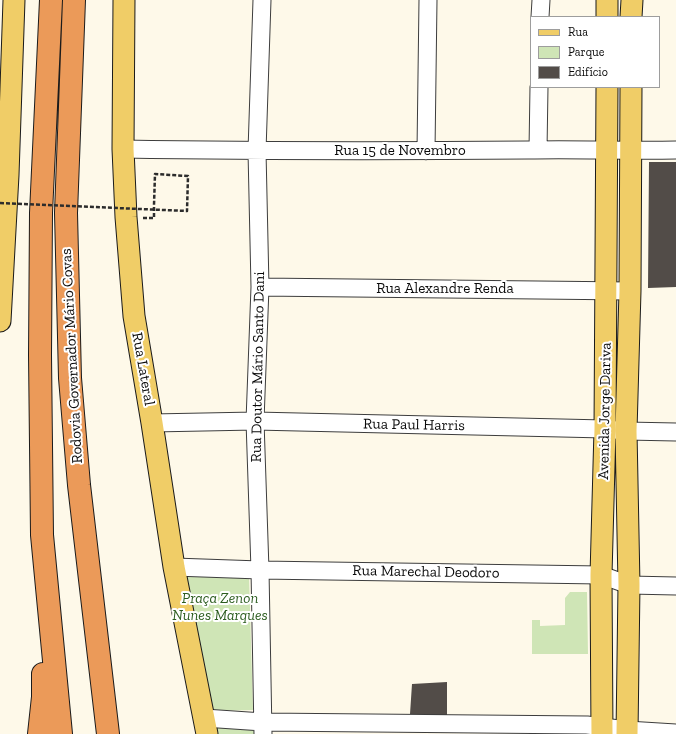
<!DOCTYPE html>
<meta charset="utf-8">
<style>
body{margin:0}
#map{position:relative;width:676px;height:734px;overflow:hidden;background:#fef9e9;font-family:"Zilla Slab",serif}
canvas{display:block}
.legend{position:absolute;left:530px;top:16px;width:130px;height:72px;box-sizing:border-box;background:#fff;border:1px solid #9d9d9d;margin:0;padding:5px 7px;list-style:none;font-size:12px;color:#0a0a0a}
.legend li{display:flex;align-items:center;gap:8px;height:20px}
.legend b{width:20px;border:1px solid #9d9d9d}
</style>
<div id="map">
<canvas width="676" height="734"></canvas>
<ul class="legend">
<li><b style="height:5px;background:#f0cd67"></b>Rua</li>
<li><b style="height:11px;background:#cfe5b6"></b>Parque</li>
<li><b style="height:11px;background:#524c48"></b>Edifício</li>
</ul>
</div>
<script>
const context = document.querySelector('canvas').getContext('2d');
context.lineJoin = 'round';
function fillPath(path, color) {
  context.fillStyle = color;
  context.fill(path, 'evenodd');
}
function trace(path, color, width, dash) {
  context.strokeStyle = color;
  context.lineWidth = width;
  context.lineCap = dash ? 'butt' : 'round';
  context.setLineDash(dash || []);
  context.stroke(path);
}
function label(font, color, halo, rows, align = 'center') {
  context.font = font + ' "Zilla Slab",serif';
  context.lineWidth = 4;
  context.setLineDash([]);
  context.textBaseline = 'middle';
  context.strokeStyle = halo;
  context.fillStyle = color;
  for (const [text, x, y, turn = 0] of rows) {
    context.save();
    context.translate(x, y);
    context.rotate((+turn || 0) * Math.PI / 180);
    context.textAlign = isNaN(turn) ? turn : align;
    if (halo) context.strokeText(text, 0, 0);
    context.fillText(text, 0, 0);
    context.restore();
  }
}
const green = new Path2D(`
 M249,576L253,710L211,711L183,577Z
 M570,592H587L588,654H532V620H540V626L565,625V598Z
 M214,723L257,725V734H216Z`);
const building = new Path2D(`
 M649,162H676V287L648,288Z
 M447,682V716L410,714L412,684Z`);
const path = new Path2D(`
 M143,218H154V205`);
const minor = new Path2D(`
 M262,0L257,151L260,287L255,421L260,570L263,734
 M540,17L541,0
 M123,149C258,151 393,151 528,150C577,149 627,151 676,150
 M538,150L539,87
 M426,151L428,0
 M260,287L630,291
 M152,423L255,421L605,429L626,431L676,432
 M174,567L260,570L601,575L629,585L676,586
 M204,718L263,722L587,725L627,730L676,733`);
const major = new Path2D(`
 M124,0L123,149L126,217L134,316L152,423L174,567L207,734
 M607,17V0
 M631,17L632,0
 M0,321L8,175L14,0
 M602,734L601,575L605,429L607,87
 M627,734L629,585L626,431L630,291L631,87`);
const highway = new Path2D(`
 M51,0L41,213L40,355L42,535L61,734
 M74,0L66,213L70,378L79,485L108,734
 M39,734L43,697V674`);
const pathBridge = new Path2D(`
 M0,203L187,211L188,176L155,174L154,205`);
const streetNames = [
 ["Rua 15 de Novembro",400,151],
 ["Rua Alexandre Renda",445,289],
 ["Rodovia Governador Mário Covas",72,356,-93],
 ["Rua Doutor Mário Santo Dani",258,367,-89],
 ["Rua Lateral",143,369,80],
 ["Avenida Jorge Dariva",605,411,-89],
 ["Rua Paul Harris",414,425,1],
 ["Rua Marechal Deodoro",426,572,1]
];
const parkNames = [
 ["Praça Zenon",220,599],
 ["Nunes Marques",220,616]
];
fillPath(green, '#cfe5b6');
fillPath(building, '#524c48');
trace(minor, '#3d3d3d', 19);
trace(major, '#1b1b1b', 23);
trace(highway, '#1b1b1b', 24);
trace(path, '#2c2c2c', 2.5, [4, 2]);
trace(minor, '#fff', 17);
trace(major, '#f0cd67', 21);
trace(highway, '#eb9a59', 22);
trace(pathBridge, '#2c2c2c', 2.5, [4, 2]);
label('15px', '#0a0a0a', '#fff', streetNames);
label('italic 15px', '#2d5d20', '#fff', parkNames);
</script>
